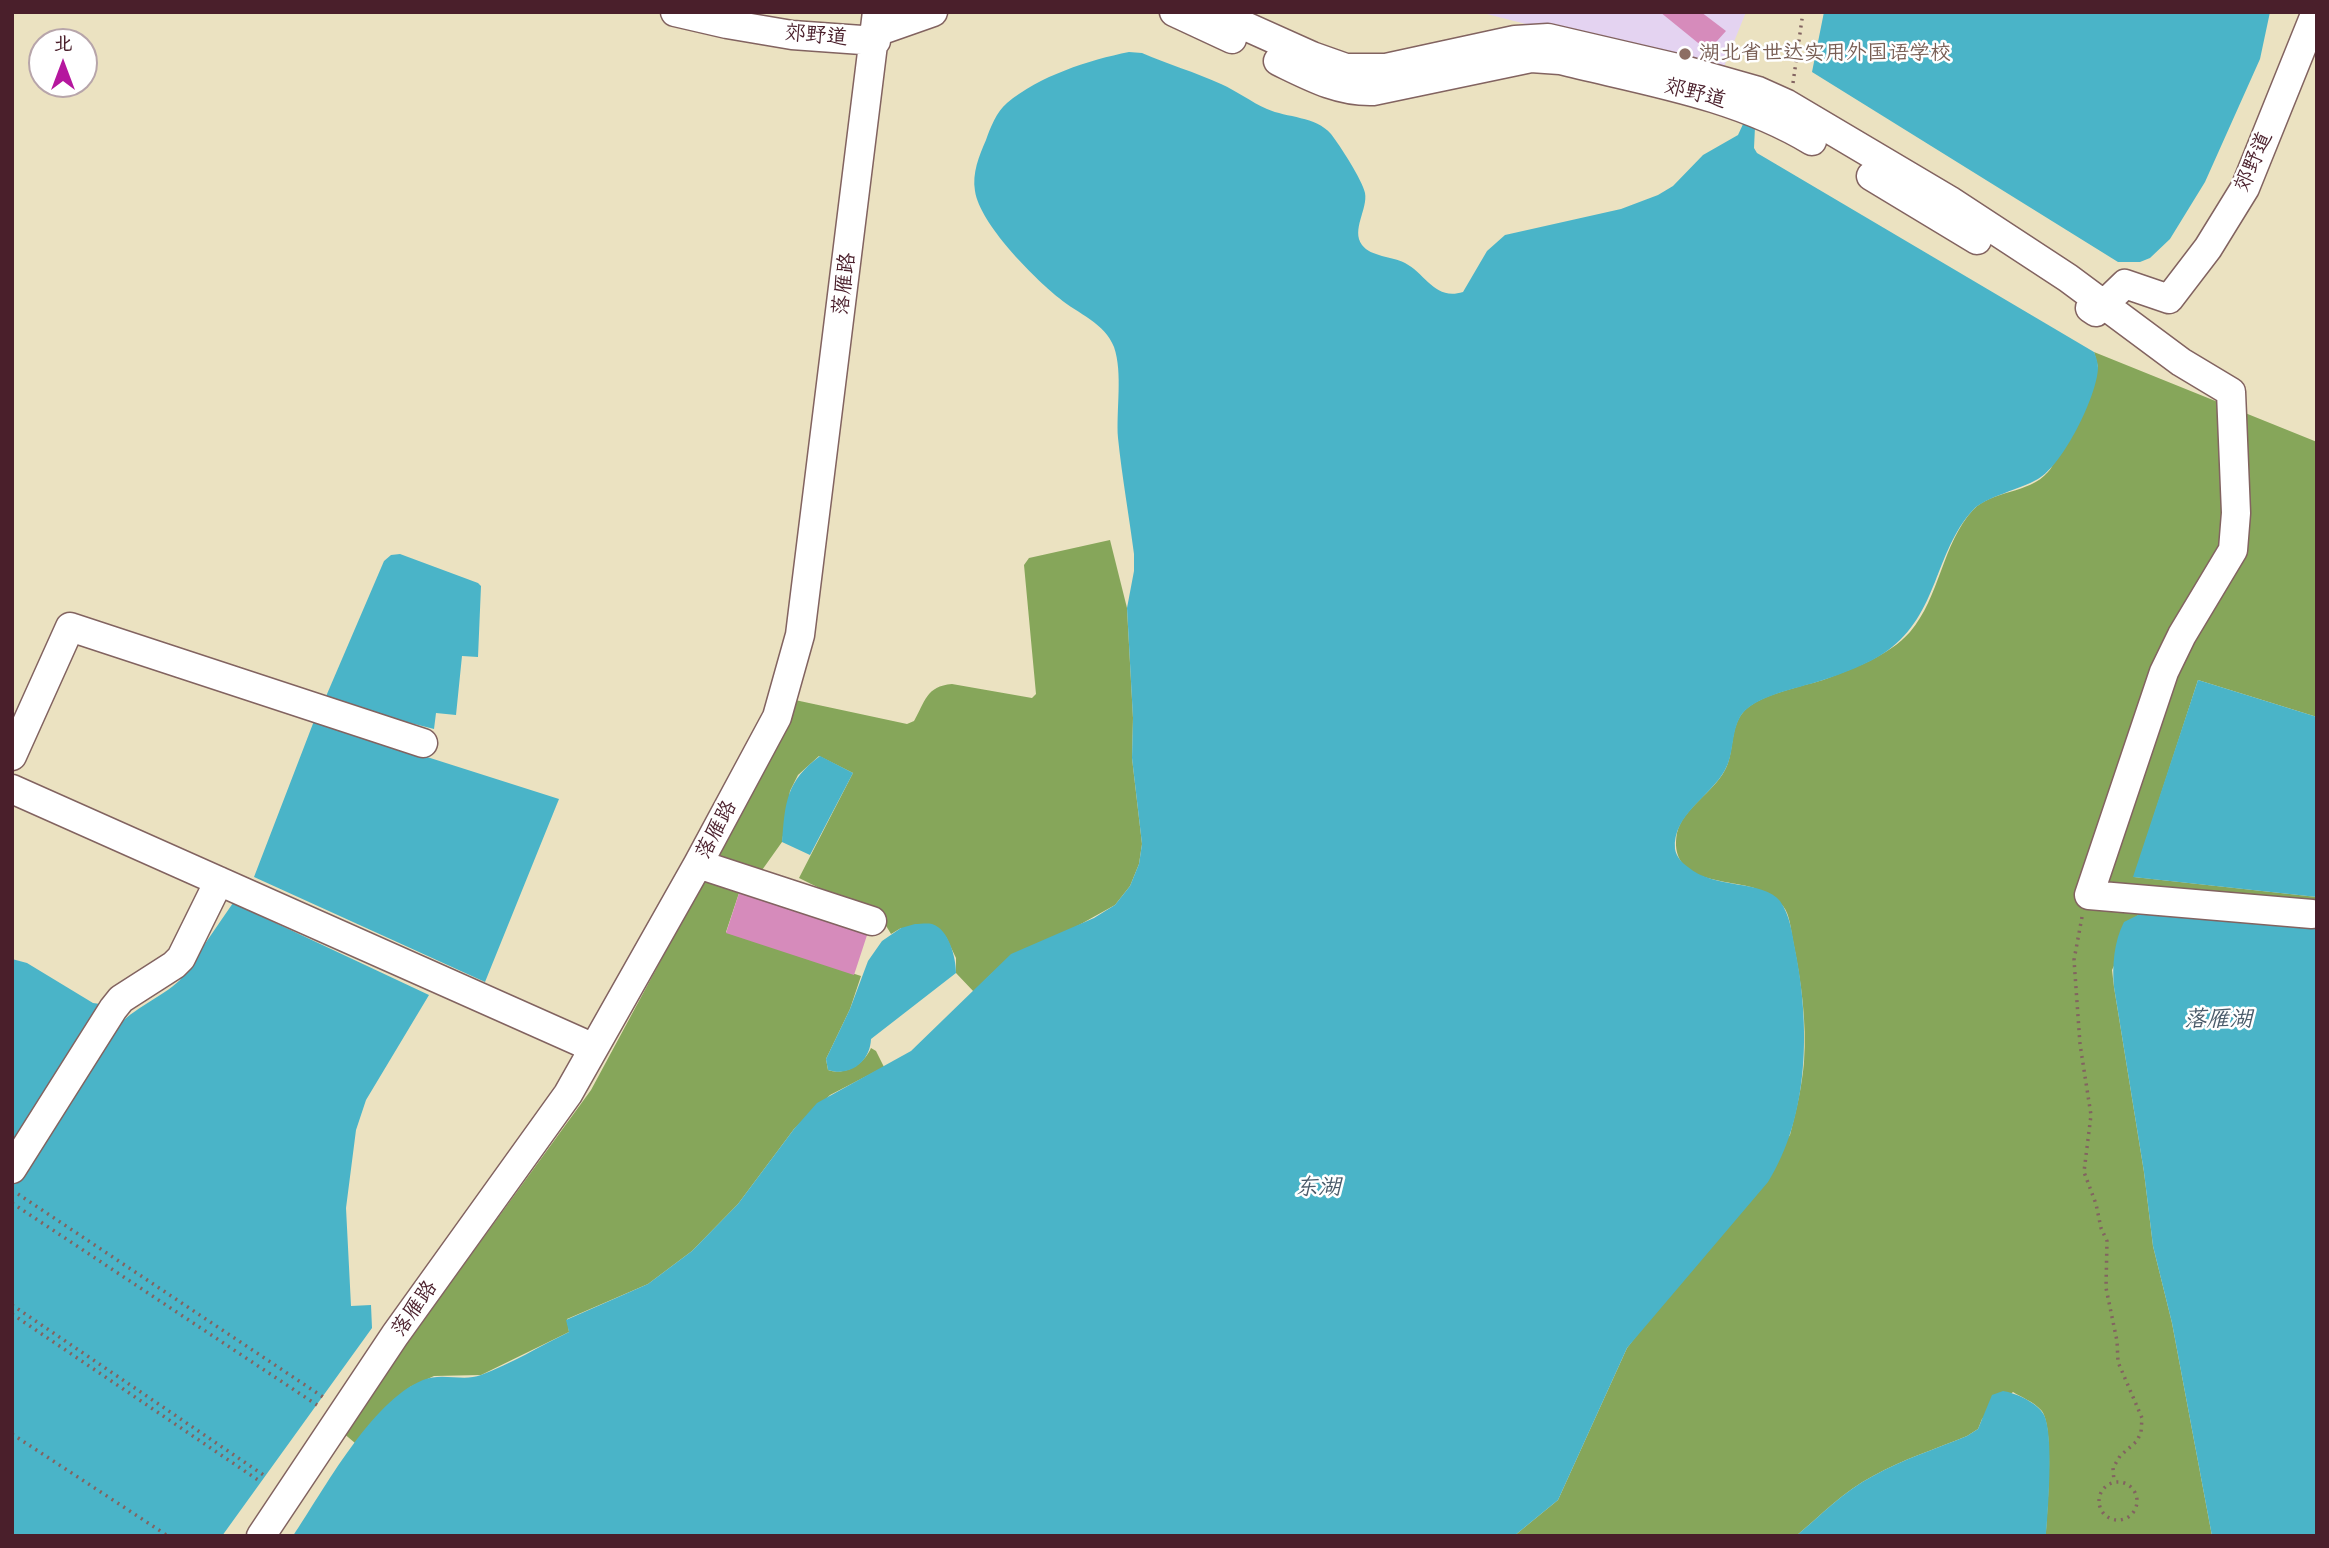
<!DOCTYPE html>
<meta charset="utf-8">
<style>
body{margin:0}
#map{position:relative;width:2329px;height:1548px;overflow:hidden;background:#ebe2c1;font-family:Pangolin,"LXGW WenKai TC",sans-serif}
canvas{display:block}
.frame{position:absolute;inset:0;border:14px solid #4a1f2b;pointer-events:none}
.north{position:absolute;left:28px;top:28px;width:70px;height:70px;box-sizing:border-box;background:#fff;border:2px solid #b7a5aa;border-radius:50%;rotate:0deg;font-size:19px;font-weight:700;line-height:28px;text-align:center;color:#4a1f2b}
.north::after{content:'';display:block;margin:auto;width:24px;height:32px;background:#b5179e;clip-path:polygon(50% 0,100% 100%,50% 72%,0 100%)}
</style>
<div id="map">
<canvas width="2329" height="1548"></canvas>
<div class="frame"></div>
<div class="north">北</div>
</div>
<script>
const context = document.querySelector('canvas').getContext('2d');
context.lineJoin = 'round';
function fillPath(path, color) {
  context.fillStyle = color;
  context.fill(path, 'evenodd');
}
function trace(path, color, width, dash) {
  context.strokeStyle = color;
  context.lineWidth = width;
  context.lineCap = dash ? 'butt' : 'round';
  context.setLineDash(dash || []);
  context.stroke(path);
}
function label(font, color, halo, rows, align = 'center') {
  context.font = font + ' Pangolin,"LXGW WenKai TC",sans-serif';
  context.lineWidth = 5;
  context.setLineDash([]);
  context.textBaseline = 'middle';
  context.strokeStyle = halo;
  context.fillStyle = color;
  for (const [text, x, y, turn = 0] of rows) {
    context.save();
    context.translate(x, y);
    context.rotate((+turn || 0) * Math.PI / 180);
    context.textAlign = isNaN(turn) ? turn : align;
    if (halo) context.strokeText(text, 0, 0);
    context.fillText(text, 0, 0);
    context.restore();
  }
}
const built = new Path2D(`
 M1479,12H1746L1721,74Z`);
const forest = new Path2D(`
 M2094,352L2317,442V717L2198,680L2134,877L2317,897V928L2150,915H2138L2112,970L2114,987L2144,1172L2153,1246L2172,1323L2212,1536H2046C2047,1512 2055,1425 2041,1410C2034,1402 2021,1397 2013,1392L1982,1419L1978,1429L1967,1436C1936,1449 1903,1459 1873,1476C1844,1491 1821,1515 1796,1536H1514L1558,1500L1627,1348L1790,1135C1796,1111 1802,1087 1804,1062C1807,1022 1801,980 1793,941C1791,931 1790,914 1783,906C1777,899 1759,889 1751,887C1720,879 1668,881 1677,833C1683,808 1713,793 1725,770C1734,754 1730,731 1741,715C1754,695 1801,687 1823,680C1852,669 1889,656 1910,632C1940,597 1942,544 1973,510C1992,490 2029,494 2048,472C2054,466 2058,452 2062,444C2074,418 2086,393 2098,367Z
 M1110,540L1127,608L1133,718L1132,758L1142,844L1139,864L1130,886L1115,905L991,974L974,992L956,973V958L946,937L901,928L891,934L882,919L799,878L853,773L819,756L798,775L790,791L782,842L750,887L742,884L726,932L861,976L850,1009L826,1059L828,1070C846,1076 864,1064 871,1048L876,1051L884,1067L830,1095L794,1129L738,1204L692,1251L648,1284L567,1319L569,1332L481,1375L434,1376L410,1387L371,1423L355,1443L342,1432L591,1090L723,845L795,700L907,724L914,721C925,702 926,686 952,684L1032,698L1036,694L1024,565L1029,558Z`);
const water = new Path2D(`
 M1824,12H2270L2260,59L2205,182L2170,239L2150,258L2140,262H2118L1812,72Z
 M1129,52L1142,53C1167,64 1195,72 1221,84C1237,91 1251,102 1267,109C1287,118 1316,116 1331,134C1339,144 1363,181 1365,193C1368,209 1351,230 1362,245C1371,257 1392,256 1405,263C1426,274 1435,301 1463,292L1487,251L1505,235L1621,209L1658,195L1673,186L1703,155L1738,135L1744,122L1755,127L1754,148L1757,153L2094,352C2096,357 2098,362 2098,368C2097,396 2063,465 2038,479C2021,489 1985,497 1973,510C1934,552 1939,614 1887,651C1869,664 1842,674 1820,681C1799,688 1752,696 1740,717C1731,733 1734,754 1725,770C1711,796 1672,815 1675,849C1676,856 1682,863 1688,867C1713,889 1764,880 1780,901C1790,915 1792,933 1795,949C1810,1024 1810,1115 1768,1182L1627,1348L1558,1500L1514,1536H293C324,1490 371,1401 423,1380C442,1372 463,1382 481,1375C511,1364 540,1346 569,1332L566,1320L648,1284L692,1251L738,1204L794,1129L817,1103L911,1051L1011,954L1094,918L1115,905L1130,886L1139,864L1142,844L1132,758L1133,718L1127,608L1134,571V554C1129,515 1122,477 1118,438C1116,410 1123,373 1114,347C1105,323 1078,314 1059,298C1033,277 980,224 975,191C972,173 979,156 986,140C990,128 997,111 1007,103C1039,76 1089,60 1129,52Z
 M400,554L478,583L481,586L478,657L462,656L456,715L436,713L434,729L324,701L384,561L391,555Z
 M2198,680L2317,717V897L2133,877Z
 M314,721L559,799L485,982L254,877Z
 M820,756L853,773L810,855L782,842C785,803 786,781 820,756Z
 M233,903L429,995L366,1100L356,1130L346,1208L351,1306L371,1305L372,1328L222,1536H12V1187L116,1028C133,1008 161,998 180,980Z
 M2150,914L2317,928V1536H2212L2172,1323L2153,1246L2144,1172L2114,987C2112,966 2114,941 2124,922L2138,915Z
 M915,924C920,924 927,923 932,924C949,929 956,958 956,973L871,1039C870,1062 850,1077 828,1070L826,1059L850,1009L868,961L882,941L901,928Z
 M12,959L27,963L93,1003L100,1004L12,1147Z
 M2003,1391C2016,1393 2038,1403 2044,1415C2054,1435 2048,1511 2046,1536H1796C1821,1515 1844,1491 1873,1476C1903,1459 1936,1449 1967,1436L1978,1429L1992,1395Z`);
const building = new Path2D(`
 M1660,12H1701L1726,31L1708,51Z
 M742,884L870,926L854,975L726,933Z`);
const path = new Path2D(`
 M1793,83L1803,12
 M2082,917L2074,960L2080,1044L2091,1115L2084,1172L2096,1204L2101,1228L2107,1241L2106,1288L2117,1341L2118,1362L2142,1418L2141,1432L2137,1441L2120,1456L2113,1468L2114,1482
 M18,1194L323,1397
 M12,1203L317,1405
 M12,1305L265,1476
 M12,1314L261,1482
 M12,1434L168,1536
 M2099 1501a19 19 0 1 1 38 0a19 19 0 1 1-38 0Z`);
const minor = new Path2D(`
 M675,12L727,24L792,35L876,41
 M1174,12L1232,39
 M1214,12L1312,56L1346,68H1386L1515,40L1548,38L1677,68L1758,91L1787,104L1949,200L2068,278L2181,362L2231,392L2236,513L2233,550L2182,635L2164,672L2089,895L2312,914
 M876,32L933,12
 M1278,61C1309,76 1338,92 1373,91L1531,58L1560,60C1645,81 1736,95 1812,141
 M1871,176L1977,240
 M2090,308L2096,312L2125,284L2169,299L2208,248L2245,188L2316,12
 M12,756L70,627L423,743
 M12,789L594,1048
 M698,864L872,921
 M12,1169L113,1009L121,999L174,965L181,958L219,881
 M261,1536L395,1335L568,1094L698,864L777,717L800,635L877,12`);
const markers = [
 [1685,54,7,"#8d6e63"]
];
const streetNames = [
 ["郊野道",816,36,5],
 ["郊野道",1695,94,15],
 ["郊野道",2254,162,-66],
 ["落雁路",845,284,-83],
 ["落雁路",717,830,-62],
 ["落雁路",415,1309,-55]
];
const educationNames = [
 ["湖北省世达实用外国语学校",1699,54]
];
const waterNames = [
 ["落雁湖",2218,1020],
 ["东湖",1318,1188]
];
fillPath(built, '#e4d3f1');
fillPath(forest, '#86a65a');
fillPath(water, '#4ab4c8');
fillPath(building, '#d68bbb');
trace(minor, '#826360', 31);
trace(path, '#826360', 3.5, [2, 5]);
trace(minor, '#fff', 28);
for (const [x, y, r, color] of markers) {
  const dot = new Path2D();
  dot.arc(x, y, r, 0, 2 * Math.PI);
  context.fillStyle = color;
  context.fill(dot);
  trace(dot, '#fff', 2.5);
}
label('21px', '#4a1f2b', '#fff', streetNames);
label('21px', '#785e54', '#fff', educationNames, 'left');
label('italic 23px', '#4a5b6a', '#fff', waterNames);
</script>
